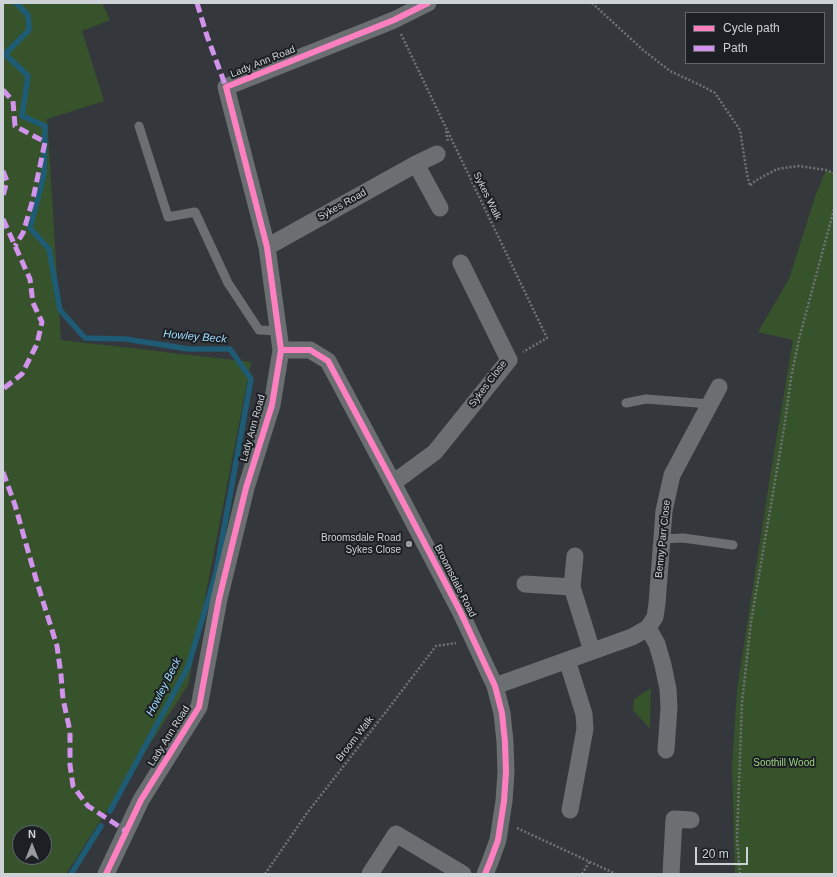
<!DOCTYPE html>
<style>
body{margin:0}
#map{position:relative;width:837px;height:877px;overflow:hidden;background:#34383c;font-family:Arial,sans-serif}
canvas{display:block}
.frame{position:absolute;inset:0;border:4px solid #cdd2d7;pointer-events:none}
.legend{position:absolute;left:685px;top:12px;width:140px;height:52px;box-sizing:border-box;background:#1c1f23;border:1px solid #63676b;margin:0;padding:5px 7px;list-style:none;font-size:12px;color:#cdd2d7}
.legend li{display:flex;align-items:center;gap:8px;height:20px}
.legend b{width:20px;border:1px solid #63676b}
.north{position:absolute;left:12px;top:825px;width:40px;height:40px;box-sizing:border-box;background:#1c1f23;border:1px solid #63676b;border-radius:50%;rotate:0deg;font-size:11px;font-weight:700;line-height:16px;text-align:center;color:#cdd2d7}
.north::after{content:'';display:block;margin:auto;width:14px;height:18px;background:#979ca1;clip-path:polygon(50% 0,100% 100%,50% 72%,0 100%)}
.scale{position:absolute;left:695px;top:847px;width:53px;height:18px;box-sizing:border-box;border:2px solid #cdd2d7;border-top:0;padding-left:5px;font-size:12px;line-height:14px;white-space:nowrap;color:#cdd2d7;-webkit-text-stroke:3px #1c1f23;paint-order:stroke}
</style>
<div id="map">
<canvas width="837" height="877"></canvas>
<div class="frame"></div>
<ul class="legend">
<li><b style="height:5px;background:#ff80c0"></b>Cycle path</li>
<li><b style="height:5px;background:#d193ec"></b>Path</li>
</ul>
<div class="north">N</div>
<div class="scale">20 m</div>
</div>
<script>
const context = document.querySelector('canvas').getContext('2d');
context.lineJoin = 'round';
function fillPath(path, color) {
  context.fillStyle = color;
  context.fill(path, 'evenodd');
}
function trace(path, color, width, dash) {
  context.strokeStyle = color;
  context.lineWidth = width;
  context.lineCap = dash ? 'butt' : 'round';
  context.setLineDash(dash || []);
  context.stroke(path);
}
function label(font, color, halo, rows, align = 'center') {
  context.font = font + ' Arial,sans-serif';
  context.lineWidth = 4;
  context.setLineDash([]);
  context.textBaseline = 'middle';
  context.strokeStyle = halo;
  context.fillStyle = color;
  for (const [text, x, y, turn = 0] of rows) {
    context.save();
    context.translate(x, y);
    context.rotate((+turn || 0) * Math.PI / 180);
    context.textAlign = isNaN(turn) ? turn : align;
    if (halo) context.strokeText(text, 0, 0);
    context.fillText(text, 0, 0);
    context.restore();
  }
}
const green = new Path2D(`
 M3,3H102L110,20L82,31L104,101L47,119L61,340L251,362L188,685L66,874H3ZM20,833H44V857H20Z
 M826,170L834,173V874H735L732,766L737,690L769,483L793,340L758,332L789,279L815,197Z
 M651,688L650,729L633,710L634,699Z`);
const stream = new Path2D(`
 M16,3L28,15L29,30L5,54L28,76L22,116L45,126L44,175L30,228L49,249L60,310L85,338L125,339L189,349H230L251,379L216,573L188,667L110,811
 M71,874L101,826`);
const path = new Path2D(`
 M592,3L643,50L670,71L700,85L715,93L740,130L747,174L750,186L755,181L777,169L799,166L826,170L834,173
 M401,34L547,338L523,352
 M446,131L448,142
 M517,828L616,874
 M265,874L307,813L385,713L436,646L456,643
 M582,874L590,861
 M740,874L737,838L742,702L751,622L784,428L791,378L799,339L834,209`);
const service = new Path2D(`
 M139,126L168,217L195,212L228,283L259,330L279,331
 M626,403L646,399L710,404
 M661,539L683,538L733,545`);
const minor = new Path2D(`
 M416,164L440,208
 M267,247L416,164L437,154
 M281,350H310L328,361L393,483L460,611L495,686L502,713L505,742L506,772L504,801L498,840L490,862L485,874
 M393,483L435,452L509,360L461,263
 M525,584L572,587L592,651
 M572,587L575,556
 M567,660L584,714L585,729L570,810
 M495,686L632,637L648,628
 M666,750L669,707L668,689L663,665L657,644L648,628L655,617L657,604L664,511L672,475L719,387
 M106,874L141,800L199,707L219,599L246,488L272,405L281,350L267,247L226,87L394,20L428,3
 M370,874L396,834L463,874
 M671,874L674,819L691,820`);
const quiet = new Path2D(`
 M197,3L207,36L226,87
 M3,90L13,101L15,126L45,142L33,199L23,233L15,246
 M3,171L7,181L3,196
 M3,219L30,279L33,303L42,322L37,344L22,374L3,389
 M3,472L15,505L36,579L57,646L61,675L63,699L70,731V765L73,786L88,806L126,831`);
const cycleway = new Path2D(`
 M281,350H310L328,361L393,483L460,611L495,686L502,713L505,742L506,772L504,801L498,840L490,862L485,874
 M106,874L141,800L199,707L219,599L246,488L272,405L281,350L267,247L226,87L394,20L428,3`);
const markers = [
 [409,544,4,"#979ca1"]
];
const streetNames = [
 ["Lady Ann Road",263,62,-22],
 ["Sykes Walk",487,196,64],
 ["Sykes Road",342,205,-29],
 ["Sykes Close",488,384,-53],
 ["Lady Ann Road",253,428,-74],
 ["Benny Parr Close",663,539,-84],
 ["Broomsdale Road",455,581,63],
 ["Lady Ann Road",169,736,-58],
 ["Broom Walk",355,739,-52]
];
const poiNames = [
 ["Broomsdale Road",401,538],
 ["Sykes Close",401,550]
];
const parkNames = [
 ["Soothill Wood",784,763]
];
const waterNames = [
 ["Howley Beck",195,337,5],
 ["Howley Beck",164,687,-63]
];
fillPath(green, '#37532b');
trace(stream, '#1e5b75', 5.5);
trace(path, '#707376', 2.5, [2, 2]);
trace(service, '#6c6f72', 9);
trace(minor, '#6c6f72', 17);
trace(quiet, '#d193ec', 5, [10, 5]);
trace(cycleway, '#ff80c0', 6);
for (const [x, y, r, color] of markers) {
  const dot = new Path2D();
  dot.arc(x, y, r, 0, 2 * Math.PI);
  context.fillStyle = color;
  context.fill(dot);
  trace(dot, '#1c1f23', 1.5);
}
label('10px', '#cdd2d7', '#1c1f23', streetNames);
label('10px', '#cdd2d7', '#1c1f23', poiNames, 'right');
label('10px', '#99d57f', '#1c1f23', parkNames);
label('italic 11px', '#9fddfe', '#1c1f23', waterNames);
</script>
